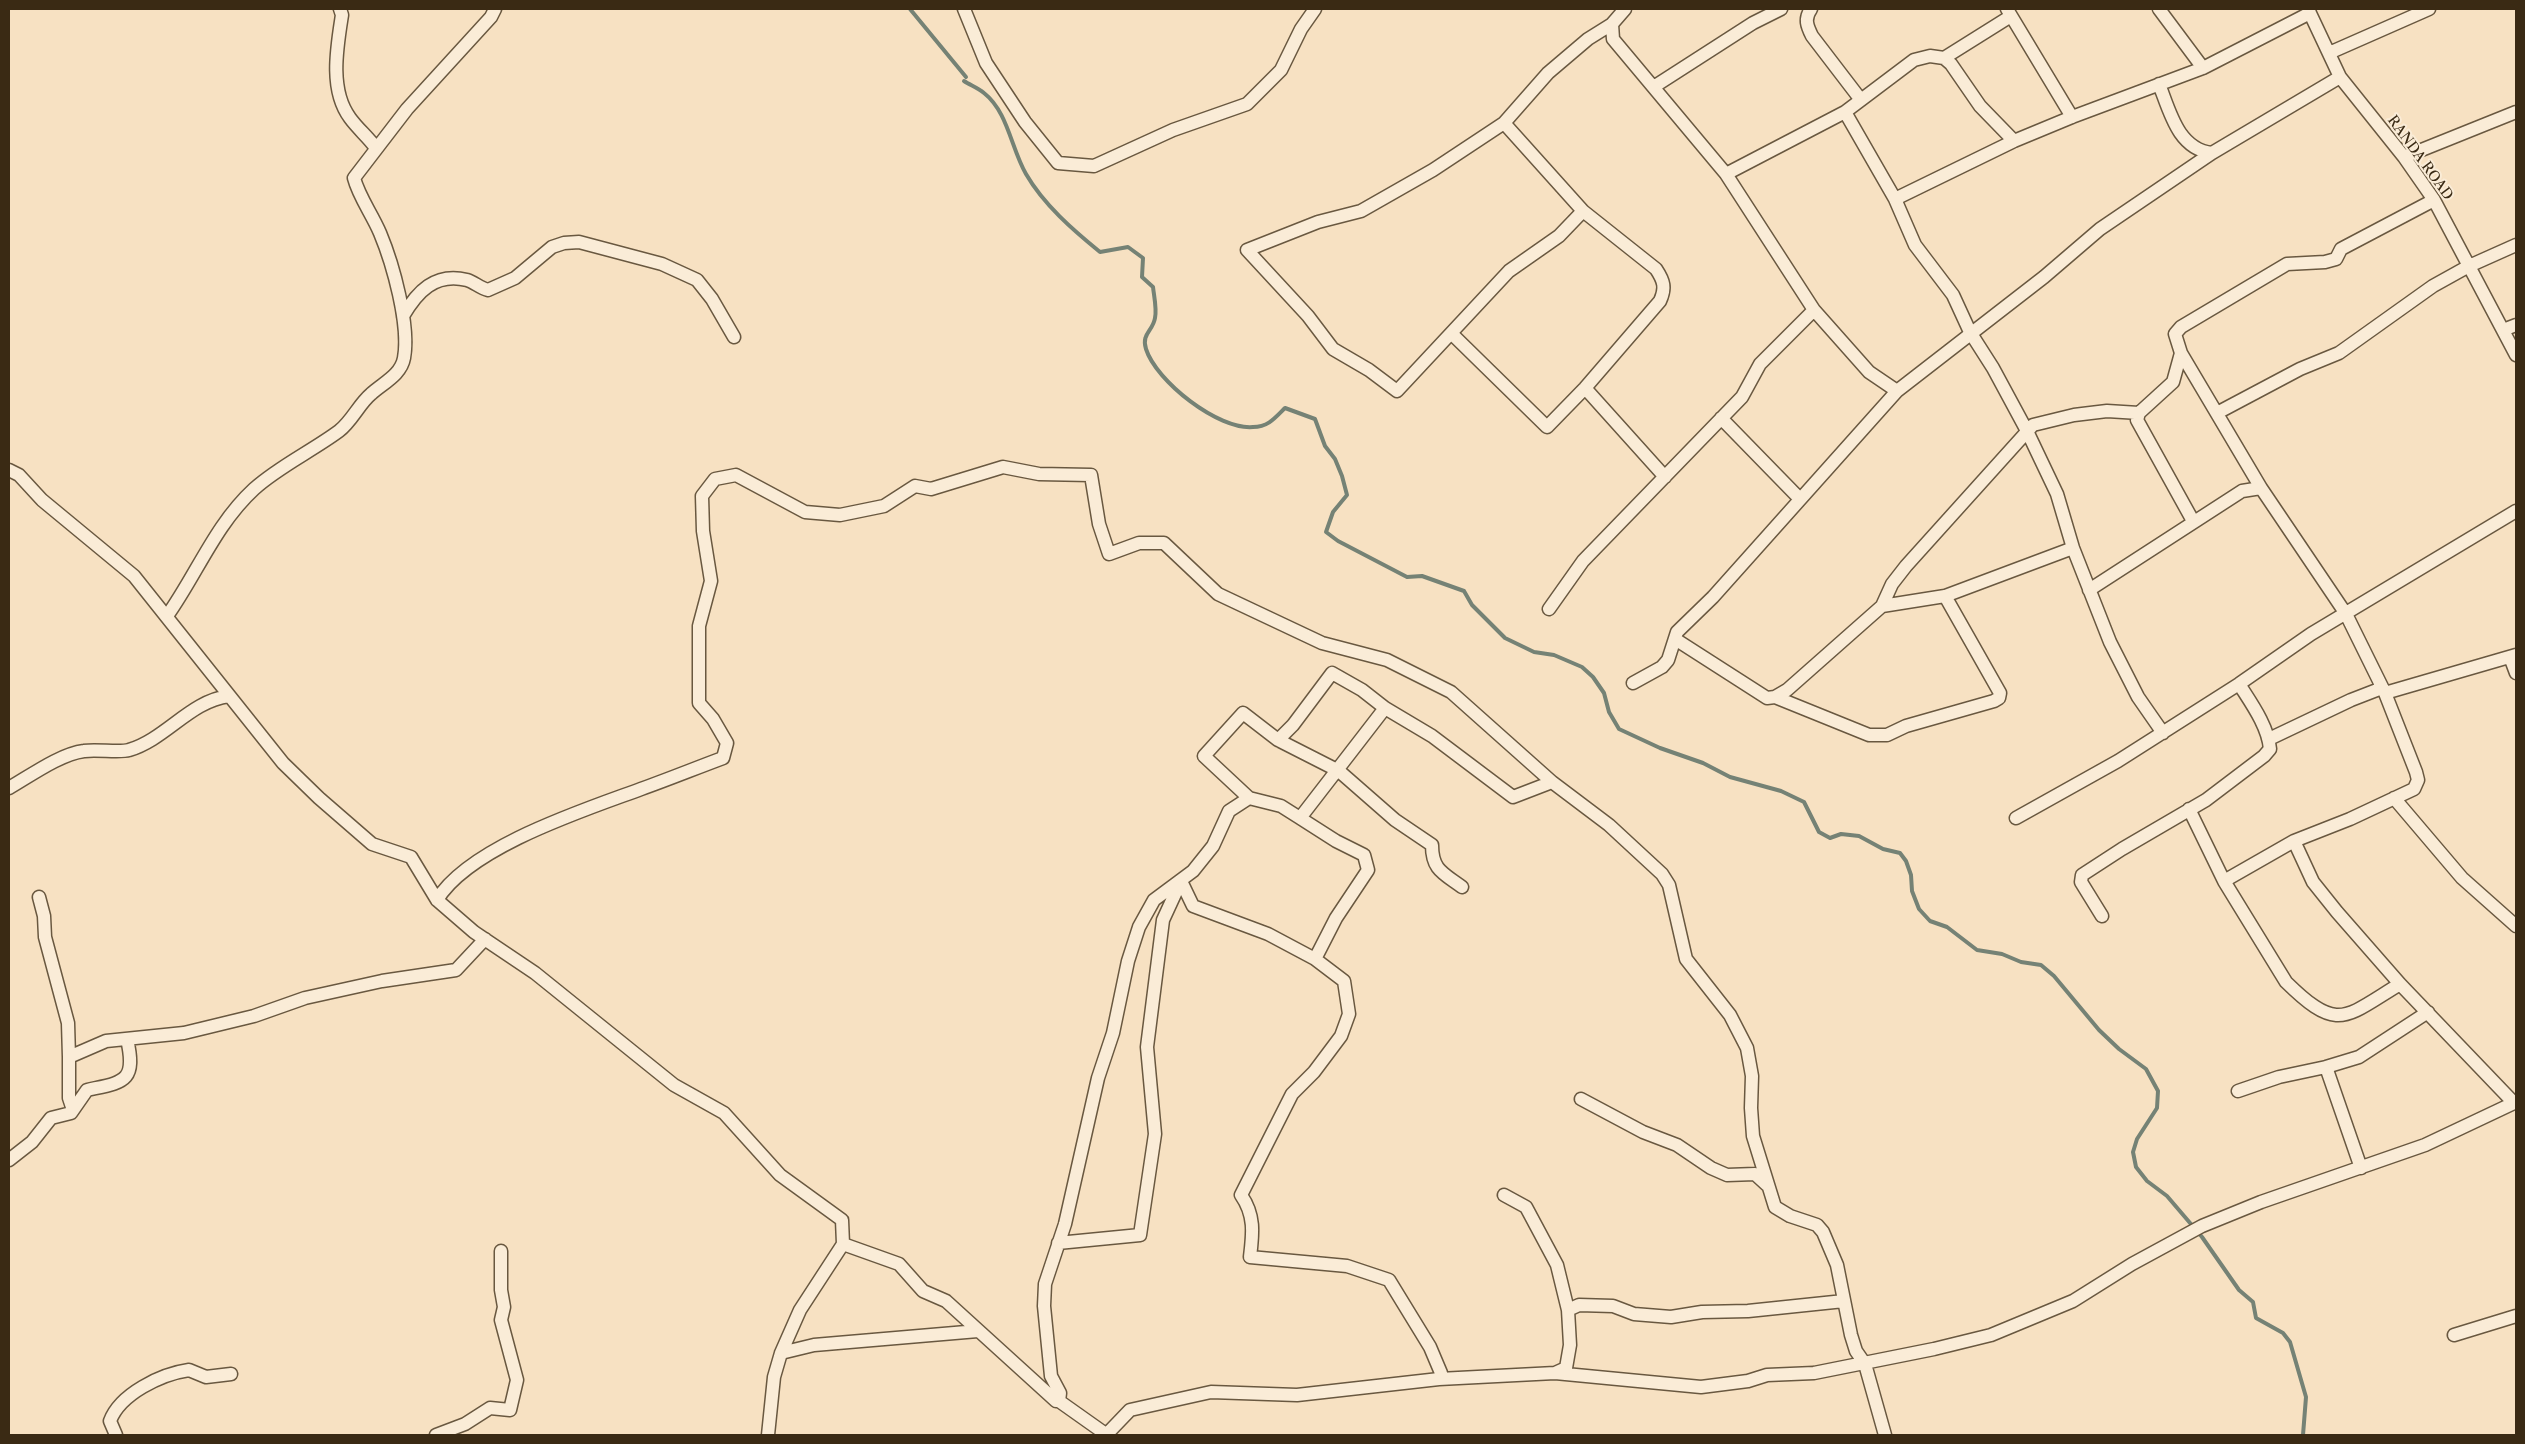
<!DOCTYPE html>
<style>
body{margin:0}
#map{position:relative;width:2525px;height:1444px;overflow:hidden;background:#f7e1c2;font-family:"Libre Caslon Text",serif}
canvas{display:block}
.frame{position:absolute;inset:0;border:10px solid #3a2a14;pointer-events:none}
</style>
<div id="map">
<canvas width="2525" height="1444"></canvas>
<div class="frame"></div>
</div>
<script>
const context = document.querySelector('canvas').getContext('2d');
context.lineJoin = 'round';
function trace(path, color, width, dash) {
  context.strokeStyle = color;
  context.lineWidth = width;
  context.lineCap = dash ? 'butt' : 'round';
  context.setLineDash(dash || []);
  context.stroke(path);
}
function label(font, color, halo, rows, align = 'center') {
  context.font = font + ' "Libre Caslon Text",serif';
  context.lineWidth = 4;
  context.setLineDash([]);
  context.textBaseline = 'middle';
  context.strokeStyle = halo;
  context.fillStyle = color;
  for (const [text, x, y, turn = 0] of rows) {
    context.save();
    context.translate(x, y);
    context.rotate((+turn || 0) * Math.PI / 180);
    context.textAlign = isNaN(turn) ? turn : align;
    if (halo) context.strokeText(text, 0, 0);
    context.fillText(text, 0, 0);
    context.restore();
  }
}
const stream = new Path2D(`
 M910,9L966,77
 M964,81C970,85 978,88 984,93C1008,112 1011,148 1026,174C1044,205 1073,230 1100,252L1128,247L1143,258L1142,277L1153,287C1154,296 1157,309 1155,318C1153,331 1141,334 1146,349C1156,381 1218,430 1253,427C1268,427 1275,418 1285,408L1315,419L1325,446L1335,459L1342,476L1347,495L1333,512L1326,532L1338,541L1407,577L1422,576L1464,591L1472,605L1505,638L1534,652L1554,655L1582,667L1593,677L1604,693L1609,712L1619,729L1660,748L1703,763L1730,777L1781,791L1804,802L1819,832L1830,838L1841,834L1859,836L1883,849L1900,853L1906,861L1911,875L1912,891L1919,909L1930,921L1947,927L1977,950L2002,954L2021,962L2041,965L2054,976L2099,1030L2119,1049L2146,1069L2158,1091L2157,1108L2137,1139L2133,1152L2136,1167L2147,1181L2167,1196L2202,1237L2239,1290L2253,1302L2256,1318L2283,1333L2290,1342L2306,1397L2303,1435`);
const street = new Path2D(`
 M340,9L342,15C337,47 329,90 350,118C358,129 368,137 376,148
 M964,9L986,63L1025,122L1058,163L1094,166L1173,130L1247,104L1281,70L1301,29L1315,9
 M1625,9L1612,24L1613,39L1726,174L1814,310L1869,372L1897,391
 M1811,9C1804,19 1807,26 1812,36L1861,100
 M2007,9L2072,117
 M2159,9L2203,68
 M2308,9L2340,77L2404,157L2434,200L2516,355
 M2329,53L2429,9
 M1944,58L2011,16
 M2159,84C2170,112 2178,149 2212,153
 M1655,86L1753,23L1781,9
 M1845,112L1895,199L1915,245L1953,295L1970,332L1993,368L2027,431L2057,494L2073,548L2110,642L2138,697L2163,733
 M2404,157L2516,112
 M1726,174L1845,112L1914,60L1930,56L1944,58L1951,64L1980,106L2014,141
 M1895,199L2014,141L2072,117L2203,68L2310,13
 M1583,211L1559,236L1509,271L1397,391L1369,370L1333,349L1308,316L1247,250L1318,222L1361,211L1433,170L1504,123L1548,73L1588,39L1612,24
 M403,316C417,292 435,272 467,280C474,282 480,288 488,290L515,278L552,247L564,243L579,242L662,264L697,280L712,299L734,337
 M2503,330L2516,325
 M1452,334L1547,427L1585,388L1660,301C1666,288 1664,281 1656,269L1583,211L1504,123
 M2181,353L2261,488
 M1585,388L1665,477
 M2217,413L2300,369L2339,353L2433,286L2469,266L2516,245
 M1721,418L1799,498
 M9,470L19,475L42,500L134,576L283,763L319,798L372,844L411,857L437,900L474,932L535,973L674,1085L724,1113L780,1175L842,1220L843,1244L800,1310L781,1353L774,1377L768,1435
 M2193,521L2137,420L2139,413L2173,382L2181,353L2175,334L2181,327L2287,264L2325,262L2336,259L2341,249L2434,200
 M2089,590L2242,491L2261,488L2346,614L2385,693L2416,772L2418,780L2414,789L2350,819L2294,841L2224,881
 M1882,606L1945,596L2073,548
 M1549,609L1583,561L1742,397L1760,364L1814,310
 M167,616C197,574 215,525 254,489C278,467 312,451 339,431C352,421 359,404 371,394C383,383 401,375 404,358C410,325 393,264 380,233C372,214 359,197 354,178L407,109L491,17L495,9
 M1675,639L1767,698L1775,697L1787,690L1882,606L1892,584L1906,566L2033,425L2074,415L2107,411L2139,413
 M2510,657L2516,673
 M1633,683L1662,667L1668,660L1677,632L1713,597L1897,391L2044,277L2100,229L2212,153L2340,77
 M2385,693L2516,655
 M1775,697L1869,735H1887L1906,726L1994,701L1999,698L2000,693L1945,596
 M2269,739L2351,700L2382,688
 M1278,740L1339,771L1395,820L1432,845C1432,870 1443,873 1462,887
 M9,788C30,776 60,754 84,751C97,749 120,753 129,750C166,739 190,701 229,696
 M1249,798L1281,806L1300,818L1385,708
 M2394,798L2462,878L2516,926
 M2189,809L2224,881L2286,982C2338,1033 2344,1018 2400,984
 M2016,818L2118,761L2239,684L2311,634L2516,511
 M2294,841L2313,882L2337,912L2400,984L2514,1103
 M1181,881L1193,906L1268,934L1315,959L1336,918L1368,870L1364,855L1336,841L1300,818
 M39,897L44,916L45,937L68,1023L69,1057
 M437,900C469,847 584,810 641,789C669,779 696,768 723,758L727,743L713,719L699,703V626L711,581L703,531L702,496L715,479L736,475L805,512L840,515L884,506L915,486L931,489L1003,467L1039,474L1091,475L1099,524L1109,554L1139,543H1164L1218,594L1322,643L1387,660L1451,692L1552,782
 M2102,916L2081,882L2082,875L2122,849L2206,800L2264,756L2270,749C2268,726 2251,703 2239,684
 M1315,959L1344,981L1349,1014L1341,1036L1314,1072L1292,1094L1241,1195C1255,1215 1253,1233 1250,1257L1347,1266L1389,1280L1430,1347L1441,1373L1439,1379
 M2326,1067L2361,1168
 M2238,1091L2279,1077L2326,1067L2359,1057L2428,1012
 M1581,1099L1643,1132L1677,1145L1711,1168L1727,1175L1755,1174L1767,1185
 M73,1110L69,1098V1057L106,1041L184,1033L254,1016L305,998L382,981L456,970L485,939
 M9,1160L32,1142L51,1118L71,1113L87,1090C123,1082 137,1083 127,1039
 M1504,1195L1526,1207L1557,1265L1568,1310L1570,1345L1566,1368L1555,1373
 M1058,1243L1140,1235L1155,1134L1147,1047L1163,920L1181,881
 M843,1244L899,1264L923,1291L946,1301L1056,1401H1059L1107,1435
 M1568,1310L1579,1305L1613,1306L1634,1314L1671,1317L1702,1312L1748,1311L1844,1301
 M2454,1335L2516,1316
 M781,1353L814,1345L978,1331
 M1059,1401L1060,1393L1051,1376L1044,1306L1045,1284L1065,1224L1098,1078L1113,1033L1128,961L1139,927L1154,900L1193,871L1213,846L1229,811L1249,798L1204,756L1243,713L1278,740L1293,725L1332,673L1362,690L1385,708L1432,736L1513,797L1552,782L1609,825L1662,874L1669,885L1686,959L1730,1015L1747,1048L1752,1076L1751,1108L1753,1136L1775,1207L1790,1216L1817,1225L1823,1232L1837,1265L1851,1335L1856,1351L1865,1364L1885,1435
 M116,1435L110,1421C120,1394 161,1374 189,1370L206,1377L231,1374
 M436,1435L465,1424L490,1408L510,1410L517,1380L501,1320L504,1307L501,1290V1251
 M1106,1435L1130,1410L1211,1392L1297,1395L1439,1379L1555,1373L1701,1387L1748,1381L1767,1375L1814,1373L1934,1349L1991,1335L2073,1301L2132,1264L2202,1226L2261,1202L2425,1145L2516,1102`);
const streetNames = [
 ["RANDA ROAD",2420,158,54]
];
trace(stream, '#758275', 4);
trace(street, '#695840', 15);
trace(street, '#faecd7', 12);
label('14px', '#3a2a14', '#faecd7', streetNames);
</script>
